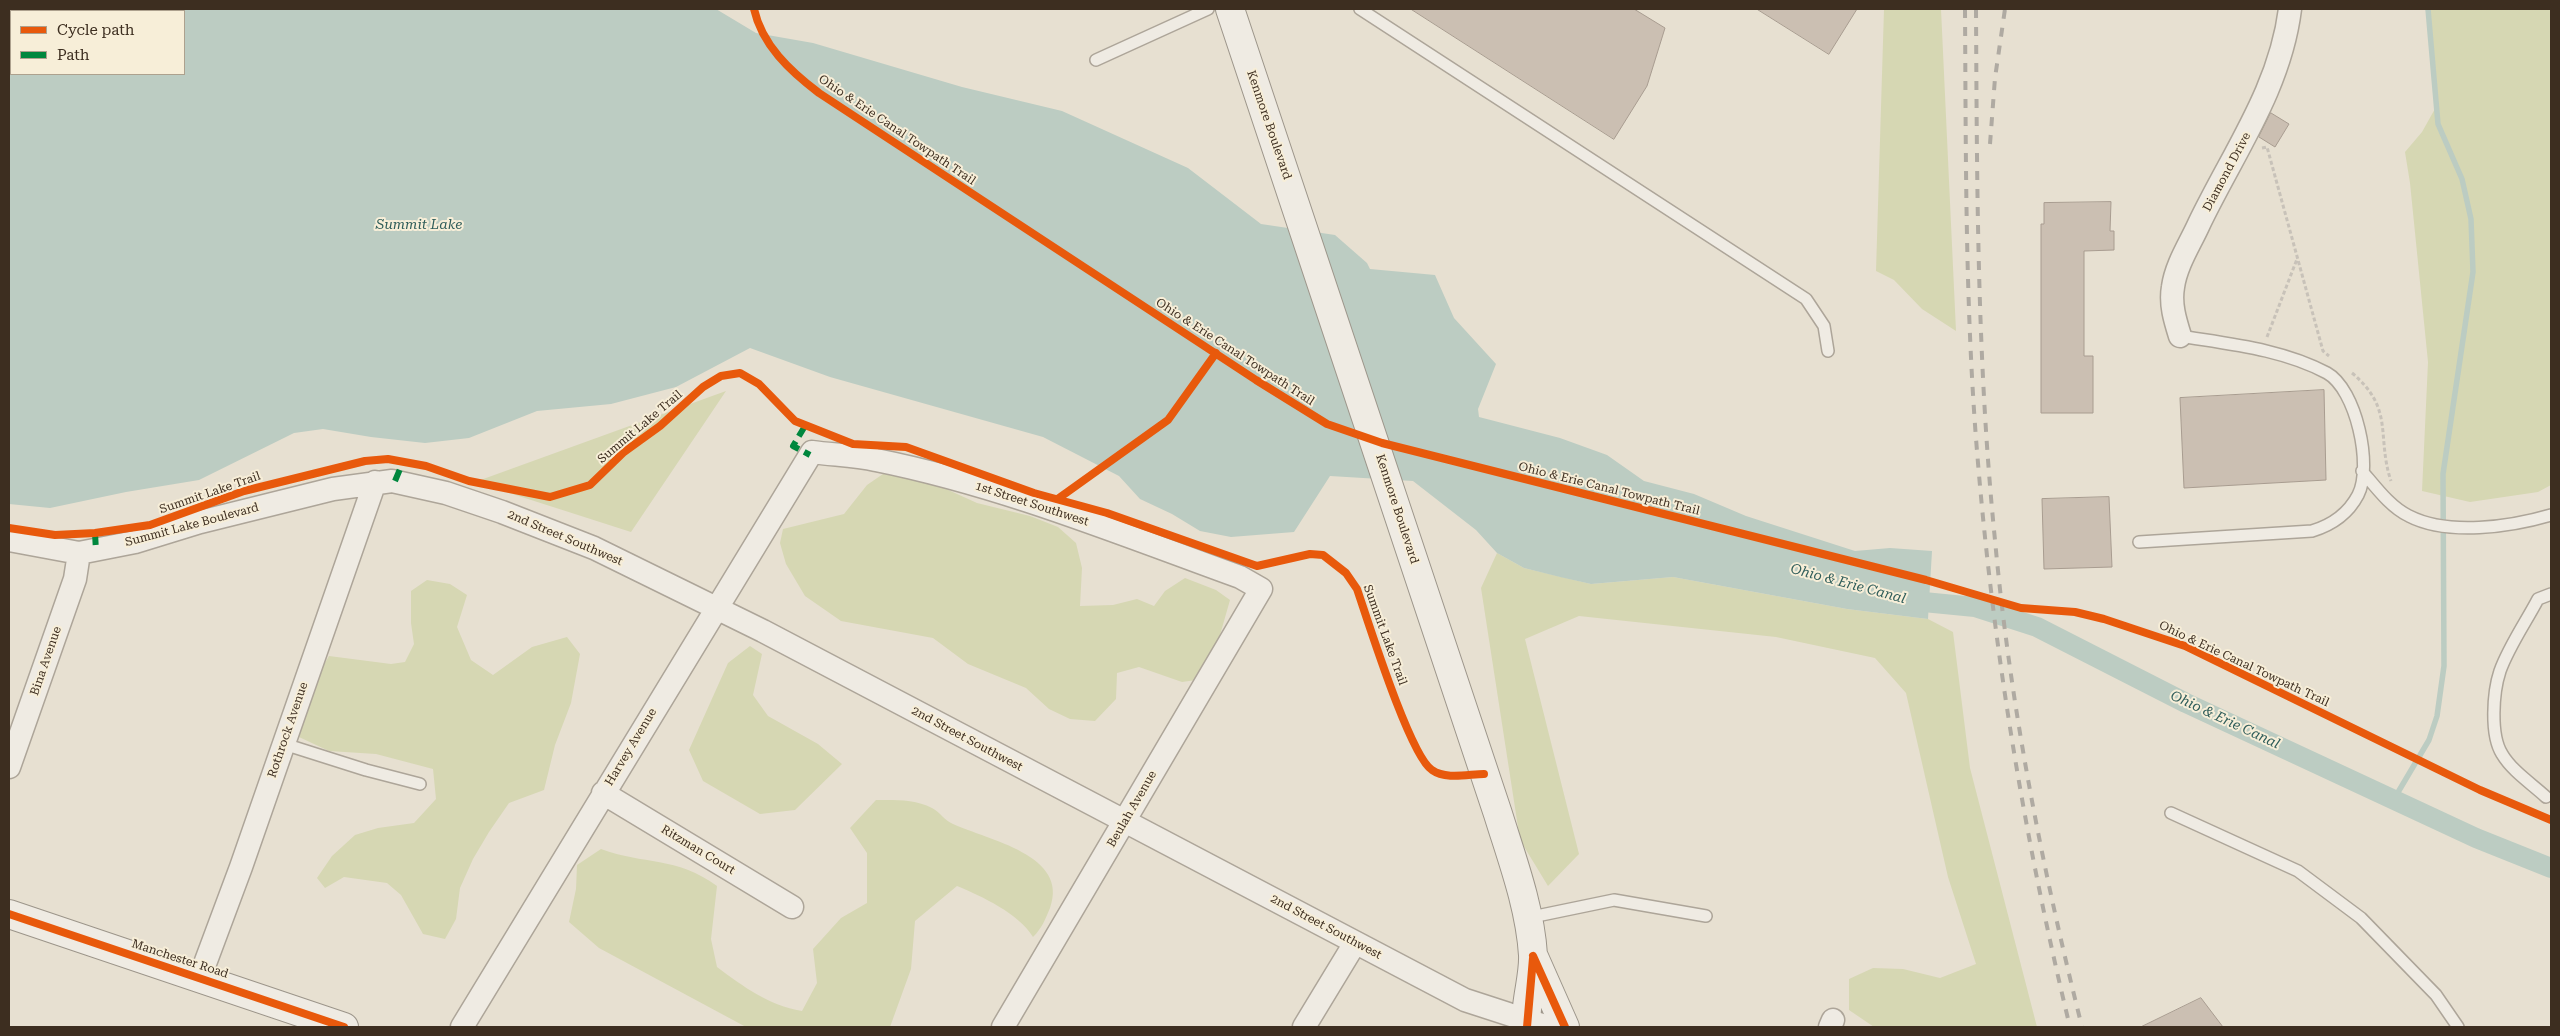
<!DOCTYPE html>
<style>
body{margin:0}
#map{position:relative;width:2560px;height:1036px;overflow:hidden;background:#e7e0d1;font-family:"Roboto Serif",serif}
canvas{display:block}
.frame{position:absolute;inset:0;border:10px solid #3d2e20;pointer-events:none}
.legend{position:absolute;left:10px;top:10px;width:175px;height:65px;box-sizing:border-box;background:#f7eed8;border:1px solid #ada18e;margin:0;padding:6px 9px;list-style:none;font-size:15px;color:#3d2e20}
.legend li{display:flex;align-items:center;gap:10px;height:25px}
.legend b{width:25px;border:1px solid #ada18e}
</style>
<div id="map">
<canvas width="2560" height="1036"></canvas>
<div class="frame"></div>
<ul class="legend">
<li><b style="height:6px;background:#e8590c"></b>Cycle path</li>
<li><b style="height:6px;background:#00873e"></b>Path</li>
</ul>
</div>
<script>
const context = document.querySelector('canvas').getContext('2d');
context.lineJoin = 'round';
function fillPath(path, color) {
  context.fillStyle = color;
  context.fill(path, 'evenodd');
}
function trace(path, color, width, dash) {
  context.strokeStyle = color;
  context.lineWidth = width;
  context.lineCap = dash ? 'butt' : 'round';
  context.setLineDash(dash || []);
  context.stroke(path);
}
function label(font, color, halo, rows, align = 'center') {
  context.font = font + ' "Roboto Serif",serif';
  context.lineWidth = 4;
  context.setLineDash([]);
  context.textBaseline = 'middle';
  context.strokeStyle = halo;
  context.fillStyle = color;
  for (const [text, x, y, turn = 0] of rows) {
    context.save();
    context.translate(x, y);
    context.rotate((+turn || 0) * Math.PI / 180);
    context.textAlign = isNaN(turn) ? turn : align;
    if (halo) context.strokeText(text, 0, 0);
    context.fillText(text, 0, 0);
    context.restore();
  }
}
const green = new Path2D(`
 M1884,9H1941L1956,331L1922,309L1894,280L1876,271Z
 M2428,9H2551V485L2538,492L2470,502L2422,491L2428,362L2410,183L2405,152L2422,132L2436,107Z
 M726,391L631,532L475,482Z
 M883,474L924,479L977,503L1030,516L1058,527L1076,543L1082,568L1080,606L1113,605L1137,599L1154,606L1165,591L1185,578L1216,590L1230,600L1218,642L1196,680L1182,682L1139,667L1117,673L1116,699L1095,721L1070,719L1049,709L1026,688L968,664L933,638L841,621L805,596L786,564L780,543L783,529L844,514L867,485Z
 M1497,553L1524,568L1591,584L1673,577L1847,609L1928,619L1953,632L1970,768L2037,1027H1874L1849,1010V979L1873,968L1903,969L1940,978L1976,964L1948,877L1906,693L1875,658L1776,637L1579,616L1525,639L1579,854L1548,886L1520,840L1481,588Z
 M427,580L450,584L467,595L457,627L471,660L493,675L532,647L567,637L580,654L571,703L555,745L544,790L509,803L489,832L473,859L460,888L456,919L445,939L423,934L401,895L387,883L344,877L325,888L317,878L332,856L355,835L378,828L414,823L436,799L433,769L376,754L329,751L299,737L313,683L329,656L391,664L405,662L414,644L411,623V591Z
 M750,646L762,654L753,695L768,716L818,744L842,764L795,810L760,814L703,781L689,750L728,663Z
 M876,800C895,800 915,799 932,808C940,812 945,821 953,824C988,840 1070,855 1050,908C1045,920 1042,928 1033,937C1018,913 983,897 957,886L915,921L911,969L890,1027H746L599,948L569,922L576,889L577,865L601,849C644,865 676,856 717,886L711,939L717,967C744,987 768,1005 802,1011L817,983L813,949L841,918L867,903V853L850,828Z`);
const water = new Path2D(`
 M9,9H716L756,33L813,43L962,87L1062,111L1188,168L1261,224L1335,235L1367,263L1370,269L1435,275L1454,318L1496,364L1478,409L1479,417L1560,438L1607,455L1644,481L1694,494L1746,516L1855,551L1890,548L1932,551L1928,619L1847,609L1673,577L1591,584L1560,577L1524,568L1497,553L1476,530L1413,481L1330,476L1294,532L1231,537L1200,531L1172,514L1140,499L1119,476L1043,437L830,377L750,348L676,387L611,404L537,411L469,438L425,443L371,437L323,429L294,433L199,480L126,492L50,508L9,504ZM11,11H184V74H11Z`);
const stream = new Path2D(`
 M2394,799L2429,740L2437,716L2444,666L2443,474L2473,272L2471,219L2462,179L2438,124L2428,9`);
const canal = new Path2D(`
 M1903,600L1975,607L2037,627L2186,703L2476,838L2551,868`);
const building = new Path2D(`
 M1411,9H1634L1665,28L1647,86L1614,139Z
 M1757,9H1857L1829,54Z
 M2271,113L2289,124L2275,147L2259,137Z
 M2111,202L2110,231H2114V250L2084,251V356H2093V413H2041V224H2044V203Z
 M2324,390L2326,480L2184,488L2180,398Z
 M2109,497L2112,567L2044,569L2042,499Z
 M2201,998L2223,1027H2141Z`);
const path = new Path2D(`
 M2262,148L2267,147L2323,351L2329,356
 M2267,337L2297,259
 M2352,373C2395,409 2376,436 2391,481`);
const service = new Path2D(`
 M1360,9L1806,299L1824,326L1828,351
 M1096,60L1208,9
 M2362,471C2375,486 2390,507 2409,516C2448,536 2510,527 2551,515
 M2139,542L2312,531C2332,525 2348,514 2358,495C2373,466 2356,389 2327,373C2282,349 2229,344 2180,336
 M284,744L366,770L420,784
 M2546,797C2532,784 2512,771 2502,754C2490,735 2493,692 2500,671C2509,646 2526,622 2538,599L2551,594
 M2171,813L2298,871L2361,918L2436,995L2458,1027
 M1527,918L1614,900L1706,916`);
const minor = new Path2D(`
 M2180,336C2175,320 2170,304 2173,287C2176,265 2190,244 2199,224C2233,153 2280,89 2290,9
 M9,540L79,553L135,542L200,522L333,489L392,481L446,493L502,512L594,548L763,631L1465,1000L1548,1027
 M9,767L75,579L79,553
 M603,793L792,907
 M200,977L241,867L375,482
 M462,1027L812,452C833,455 855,455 876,460C1001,485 1121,534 1240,577L1261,589L1003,1027
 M1304,1027L1355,943
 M1830,1027L1833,1020`);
const secondary = new Path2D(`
 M1230,9L1498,814C1512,859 1530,907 1533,955C1534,979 1524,1003 1527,1027
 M9,914L344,1027
 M1534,957L1565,1027`);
const rail = new Path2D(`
 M1965,9C1966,160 1965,312 1978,463C1994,653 2025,842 2070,1027
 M1976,9C1977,186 1977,363 1995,540C2010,704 2042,868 2082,1027
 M1990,144L1995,78L2005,9`);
const quiet = new Path2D(`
 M805,426L793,446L810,455
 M395,481L403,462
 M95,533L96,551`);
const cycleway = new Path2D(`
 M754,9C762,45 790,71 819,93L1256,380L1327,424L1382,443L1926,580L2021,608L2075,612L2104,619L2185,646L2480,790L2551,820
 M1059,498L1168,420L1216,353
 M9,528L55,535L95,533L150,525L244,491L365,461L388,459L426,466L469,481L550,497L590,485L624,452L660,426L703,387L721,376L740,373L759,384L795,421L853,444L906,447L1034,493L1107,513L1257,566L1310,554L1323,555L1346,573L1357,589C1368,621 1410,756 1432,770C1446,780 1469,774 1484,774
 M9,914L344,1027
 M1533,956L1565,1027
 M1527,1027L1533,958`);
const streetNames = [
 ["Kenmore Boulevard",1269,125,71],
 ["Ohio & Erie Canal Towpath Trail",897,130,34],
 ["Diamond Drive",2227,172,-62],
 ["Ohio & Erie Canal Towpath Trail",1235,352,33],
 ["Summit Lake Trail",640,427,-40],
 ["Ohio & Erie Canal Towpath Trail",1609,489,14],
 ["Summit Lake Trail",210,493,-19],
 ["1st Street Southwest",1032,504,18],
 ["Kenmore Boulevard",1397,509,72],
 ["Summit Lake Boulevard",192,525,-15],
 ["2nd Street Southwest",565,538,23],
 ["Summit Lake Trail",1385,635,70],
 ["Bina Avenue",46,661,-71],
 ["Ohio & Erie Canal Towpath Trail",2244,664,25],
 ["Rothrock Avenue",288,730,-71],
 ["2nd Street Southwest",967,739,28],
 ["Harvey Avenue",631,747,-59],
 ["Beulah Avenue",1132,809,-60],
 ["Ritzman Court",698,850,31],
 ["2nd Street Southwest",1326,927,28],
 ["Manchester Road",180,959,18]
];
const waterNames = [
 ["Summit Lake",419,225],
 ["Ohio & Erie Canal",1848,584,15],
 ["Ohio & Erie Canal",2225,720,25]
];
fillPath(green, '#d6d7b3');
fillPath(water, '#bcccc2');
trace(stream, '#bcccc2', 5.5);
trace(canal, '#bcccc2', 20);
fillPath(building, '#cbbfb2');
trace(building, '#a89c90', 1);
trace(service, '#ada599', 14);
trace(minor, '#ada599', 25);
trace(secondary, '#9c958a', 30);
trace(path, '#c8c2b9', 3, [4, 2.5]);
trace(service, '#efebe3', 11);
trace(minor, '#efebe3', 22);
trace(secondary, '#efebe3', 28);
trace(rail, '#afaaa2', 4, [9, 9]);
trace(quiet, '#00873e', 6, [12, 6]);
trace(cycleway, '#e8590c', 8);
label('12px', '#3d2e20', '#f7eed8', streetNames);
label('italic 14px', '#2f5d5a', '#f7eed8', waterNames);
</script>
